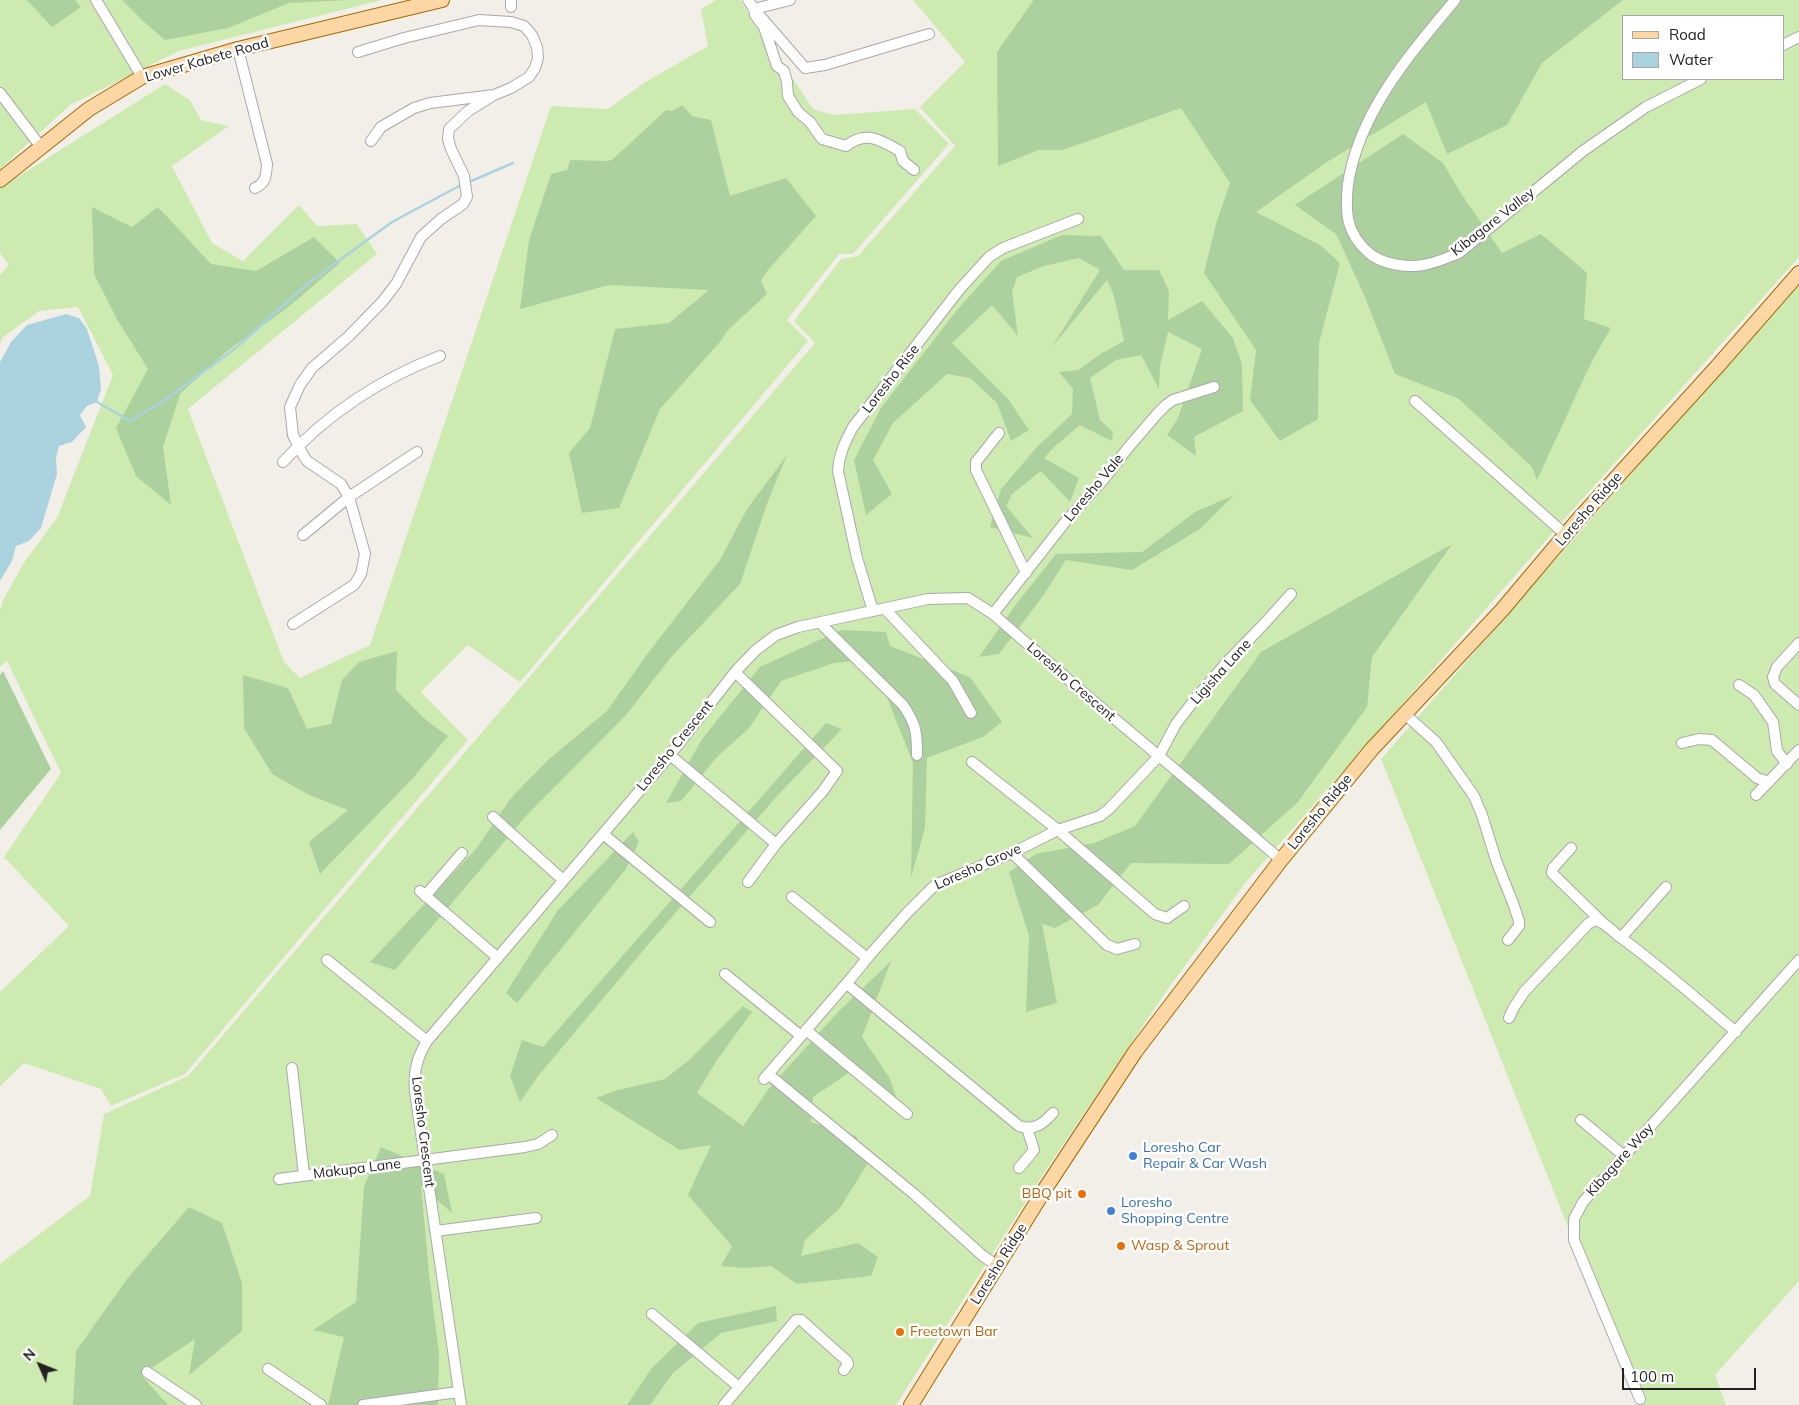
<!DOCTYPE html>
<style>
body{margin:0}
#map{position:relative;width:1799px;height:1405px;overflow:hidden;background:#f2efe9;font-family:Mulish,sans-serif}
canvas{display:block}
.legend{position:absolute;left:1622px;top:15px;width:162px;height:65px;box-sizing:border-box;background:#fff;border:1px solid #a7a7a7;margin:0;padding:6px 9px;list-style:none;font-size:15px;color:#222}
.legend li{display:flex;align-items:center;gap:10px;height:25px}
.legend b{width:25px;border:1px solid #a7a7a7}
.north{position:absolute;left:15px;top:1340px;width:50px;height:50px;-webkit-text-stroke:4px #fff;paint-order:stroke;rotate:314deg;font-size:14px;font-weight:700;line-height:20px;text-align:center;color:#222}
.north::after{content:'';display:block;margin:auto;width:18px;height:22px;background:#222;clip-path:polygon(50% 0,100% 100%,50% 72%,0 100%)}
.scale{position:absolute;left:1622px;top:1368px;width:134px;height:22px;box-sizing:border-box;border:2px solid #222;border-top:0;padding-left:6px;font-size:15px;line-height:18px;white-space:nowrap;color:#222;-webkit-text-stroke:4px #fff;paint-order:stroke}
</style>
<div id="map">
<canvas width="1799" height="1405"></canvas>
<ul class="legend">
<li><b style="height:6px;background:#fcd6a4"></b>Road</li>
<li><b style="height:14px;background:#aad3df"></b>Water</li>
</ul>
<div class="north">N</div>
<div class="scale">100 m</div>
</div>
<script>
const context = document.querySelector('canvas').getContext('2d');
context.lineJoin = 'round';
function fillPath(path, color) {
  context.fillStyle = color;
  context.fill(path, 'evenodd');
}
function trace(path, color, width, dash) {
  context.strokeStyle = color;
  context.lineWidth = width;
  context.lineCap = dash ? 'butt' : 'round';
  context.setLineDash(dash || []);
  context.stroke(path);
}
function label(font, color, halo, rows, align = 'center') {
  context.font = font + ' Mulish,sans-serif';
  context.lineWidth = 5;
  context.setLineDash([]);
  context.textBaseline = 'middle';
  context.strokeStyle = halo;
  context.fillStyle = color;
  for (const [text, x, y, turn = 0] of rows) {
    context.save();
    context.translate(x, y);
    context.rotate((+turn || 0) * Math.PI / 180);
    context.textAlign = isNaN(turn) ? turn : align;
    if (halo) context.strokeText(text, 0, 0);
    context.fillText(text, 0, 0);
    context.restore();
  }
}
const grass = new Path2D(`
 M0,0H382L179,51L70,105L0,169Z
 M716,0H740L813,109L833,115L915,109L949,144L853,254H839L787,320L808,341L520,682L468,645L421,692L468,740L185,1074L111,1106L101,1089L24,1063L0,1086V992L69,926L4,857L61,773L7,661L0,667V611L3,600L25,561L57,518L113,375L78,307L39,311L2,338L0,345V275L9,265L0,253V188L165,84L190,100L201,120L229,126L172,166L212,243L243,261L299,205L317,226L357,224L377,254L188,409L284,662L300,678L370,645L551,106L608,109L644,83L708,46L701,9Z
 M913,0H1799V257L1570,513L1246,882L1165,993L1044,1173L896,1405H0V1264L90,1196L104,1114L188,1076L815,343L794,321L841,259L858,256L955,146L920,107L965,62ZM1623,16H1783V79H1623Z
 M1799,282V1281L1715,1375L1726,1405H1639L1381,759Z`);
const forest = new Path2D(`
 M27,0H75L81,7L52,27Z
 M122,0H349L289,3L228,28L165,40L142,20Z
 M1033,0H1623L1542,63L1507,125L1447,154L1426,102L1327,162L1256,212L1320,245L1340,263L1319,343L1318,419L1280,441L1250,400L1256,350L1204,273L1216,224L1230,183L1181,108L1063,150H1039L998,166L997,52L1033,1Z
 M682,105L692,116L711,120L730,196L786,178L816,216L768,270L761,281L767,294L728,330L720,342L660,409L619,508L582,513L569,453L590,428L615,329L669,323L709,290L609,285L520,309L529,240L551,174L567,170L570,160L608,161L613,159L666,110L672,111Z
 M1403,134L1443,163L1460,192L1502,253L1541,234L1587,273L1584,319L1611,328L1591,363L1537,480L1532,467L1459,399L1395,374L1365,297L1336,234L1295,205Z
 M92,207L132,227L158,207L211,264L256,271L314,237L340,263L286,309L227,351L180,394L163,447L171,505L136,476L116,428L148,369L118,321L94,274Z
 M1062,235L1101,236L1124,270H1159L1169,291L1168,320L1202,301L1233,338L1242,364L1243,411L1194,437L1196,456L1167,435L1178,418L1202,349L1168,332L1160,366L1159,389L1141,355L1116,360L1090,378L1100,420L1113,432L1112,441L1080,425L1053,448L1044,458L1079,478L1070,502L1041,471L1012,494L1006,506L1033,538L990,527L1001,489L1037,447L1072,414L1073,389L1059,372L1078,370L1102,353L1124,341L1114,296L1107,280L1052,347L1100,270L1079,258L1044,266L1017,277L1012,292L1018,336L992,305L952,343L1008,399L1029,430L1011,441L997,403L970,378L947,374L893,423L873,460L892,494L866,515L854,460L881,408L957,310L1001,261Z
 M787,455L768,501L740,584L672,656L626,715L526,816L395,970L370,962L476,849L511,798L549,759L607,711L648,653L720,560L747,509Z
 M1234,495L1200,529L1132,570L1066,560L1043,596L999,654L979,657L1017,603L1056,554L1142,552L1195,512Z
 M1452,544L1372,657L1367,707L1298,802L1229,864L1131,863L1098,905L1055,928L1042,924L1057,1003L1026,1012L1029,936L1009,872L1036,854L1094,843L1135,826L1261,652Z
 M841,630L886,632L890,646L970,677L1002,722L983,737L927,758L925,828L911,878L913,763L884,690L863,660L834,663L781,681L749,728L716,758L681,801L666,803L702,739L760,667Z
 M397,651L396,690L426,720L448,736L413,778L320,874L309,842L348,810L307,794L272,774L244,728L243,675L288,688L307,729L331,724L342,680L359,662Z
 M3,671L51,769L0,830V675Z
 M826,723L842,729L777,796L652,940L539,1075L520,1102L510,1076L522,1040L543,1047Z
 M633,832L639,842L626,869L517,1003L506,993L558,910Z
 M891,961L862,1037L889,1077L900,1107L856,1068L813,1097L811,1122L856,1136L868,1163L840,1208L805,1240L801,1256L858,1243L878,1257L871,1276L797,1284L771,1266L744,1268L721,1266L732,1246L688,1195L711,1145L680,1150L596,1098L614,1091L665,1079L689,1060L743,1006L752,1012L717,1060L697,1093L743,1126L770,1087L838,1012Z
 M381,1147L444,1174L452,1213L421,1186L429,1274L439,1353L438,1405H328L344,1337L313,1330L356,1302L364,1186Z
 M189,1207L222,1223L242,1283V1331L189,1375L195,1339L141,1375L168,1405H73L76,1351L127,1279Z
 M776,1306L777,1321L721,1333L673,1373L650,1405H627L651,1369L698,1323Z`);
const water = new Path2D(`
 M66,314L79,318L87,329L99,366L101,389L97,402L87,406L80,415L86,427L72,442L59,446L56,458L57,474L41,528L29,541L16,546L12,561L0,581V362L11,342L27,325Z`);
const stream = new Path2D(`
 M469,182L513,163
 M97,402L130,421L168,398L237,347L307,284L392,222L461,185`);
const minor = new Path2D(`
 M96,0L142,77
 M511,0V7
 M748,0L754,9L805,68L825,65L929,34
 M790,0L754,9L755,15L764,27L777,66L784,71L787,82L788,96L798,112L810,122L822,139L846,146C866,130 880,140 900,151L903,161L914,170
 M1455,0C1410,54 1359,112 1348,184C1345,213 1346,233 1369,253C1381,264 1407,268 1423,265C1435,263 1447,258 1459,253L1583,151L1646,107L1701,79
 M1783,45L1799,37
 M238,49L267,164C266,176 266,183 255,188
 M358,52L404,38L479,20L511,22L524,26L532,35L537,47L538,58L535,68L529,77L511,88L494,95L430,103L414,108L381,127L371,141
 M0,93L41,147
 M1415,401L1566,535
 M999,433L976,462V470L1026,573
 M283,462C327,414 380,379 440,356
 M303,535L349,497L417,452
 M885,609L953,681L971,713
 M873,611L857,558L838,471C839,454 845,442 853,427L959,290L989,257L1003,248L1078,219
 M993,614L1066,521L1104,479L1127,449L1157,414L1166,405L1173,400L1214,387
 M820,623L903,705C916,724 917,732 917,755
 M293,624L354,585L361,574L365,554L349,497L341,484L307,461L303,455L293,435L290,407L300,385L312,368L349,336L383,301L396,284L421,237L441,219L463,204L467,197L464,176L451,149L448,139L449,129L468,111L494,95
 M1799,643L1777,667L1773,677L1775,684L1799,705
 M735,672L837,771L823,791L776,844L748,882
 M1739,685L1754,695L1773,722L1777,751L1787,764
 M1406,715L1436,742L1474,796L1482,815L1497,863L1513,903L1519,921V926L1508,940
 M1682,743L1699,739L1712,740L1757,778L1769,782
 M670,755L776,844
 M972,762L1058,830L1155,914L1167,918L1184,906
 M1756,795L1799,750
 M493,817L563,880
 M603,834L710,922
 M1571,848L1553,868L1552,873L1603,923
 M1012,853L1107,945L1117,949L1135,944
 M420,891L498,958
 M425,896L462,853
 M792,897L867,958
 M1621,938L1666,887
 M327,960L427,1041
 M725,974L801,1036
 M847,984L1019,1126C1034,1131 1043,1124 1053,1113
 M1509,1018L1513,1009L1524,992L1588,924L1594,920C1606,922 1611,931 1620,937C1660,966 1698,1000 1736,1032
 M806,1030L907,1114
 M292,1068L304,1175
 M768,1074L914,1194L983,1256L998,1266
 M764,1079L852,977L869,956L907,913L935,885L1012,853L1058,830L1100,816L1109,809L1159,756L1176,724L1196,698L1228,661L1263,625L1291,594
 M1581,1120L1623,1155
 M1019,1168L1034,1150L1027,1128
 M279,1179L525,1147L538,1144L552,1135
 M436,1231L536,1218
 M652,1314L739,1387
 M268,1369L321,1405
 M147,1372L196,1405
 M1640,1399L1574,1240V1219L1583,1202L1799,960
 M363,1405L458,1392
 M461,1405L415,1092C413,1072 417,1058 427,1041L670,755L735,672L756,650L776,635L798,627L928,599L968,598L993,614L1085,694L1203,793L1281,860
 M724,1405L796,1320H801L847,1361L848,1364L844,1370`);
const major = new Path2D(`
 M0,180L89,109L142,77L238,49L442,0
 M911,1405L1045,1189L1135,1052L1281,860L1372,749L1502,610L1577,521L1716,368L1799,273`);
const markers = [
 [1133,1156,5,"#3f7fe0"],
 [1082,1194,5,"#e8710a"],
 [1111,1211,5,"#3f7fe0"],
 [1121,1246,5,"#e8710a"],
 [900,1332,5,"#e8710a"]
];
const streetNames = [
 ["Lower Kabete Road",207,60,-16],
 ["Kibagare Valley",1493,222,-38],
 ["Loresho Rise",891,379,-52],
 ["Loresho Vale",1094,488,-50],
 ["Loresho Ridge",1589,509,-49],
 ["Ligisha Lane",1221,672,-48],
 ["Loresho Crescent",1071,682,41],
 ["Loresho Crescent",675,746,-51],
 ["Loresho Ridge",1320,812,-51],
 ["Loresho Grove",978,867,-24],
 ["Loresho Crescent",423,1132,83],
 ["Kibagare Way",1620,1160,-48],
 ["Makupa Lane",357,1169,-7],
 ["Loresho Ridge",999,1264,-58]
];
const shopNames = [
 ["Loresho Car",1143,1148],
 ["Repair & Car Wash",1143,1164],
 ["Loresho",1121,1203],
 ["Shopping Centre",1121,1219]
];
const foodNames = [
 ["BBQ pit",1072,1194,"right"],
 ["Wasp & Sprout",1131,1246],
 ["Freetown Bar",910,1332]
];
fillPath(grass, '#cdebb0');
fillPath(forest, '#add19e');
fillPath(water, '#aad3df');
trace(stream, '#aad3df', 2.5);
trace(minor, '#a9a9a9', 12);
trace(major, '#a06b00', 16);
trace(minor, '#fff', 10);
trace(major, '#fcd6a4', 14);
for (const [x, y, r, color] of markers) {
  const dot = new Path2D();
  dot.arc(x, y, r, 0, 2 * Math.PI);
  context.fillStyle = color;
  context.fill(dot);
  trace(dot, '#fff', 2);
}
label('14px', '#222', '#fff', streetNames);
label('14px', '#366cbe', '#fff', shopNames, 'left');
label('14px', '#c56008', '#fff', foodNames, 'left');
</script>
